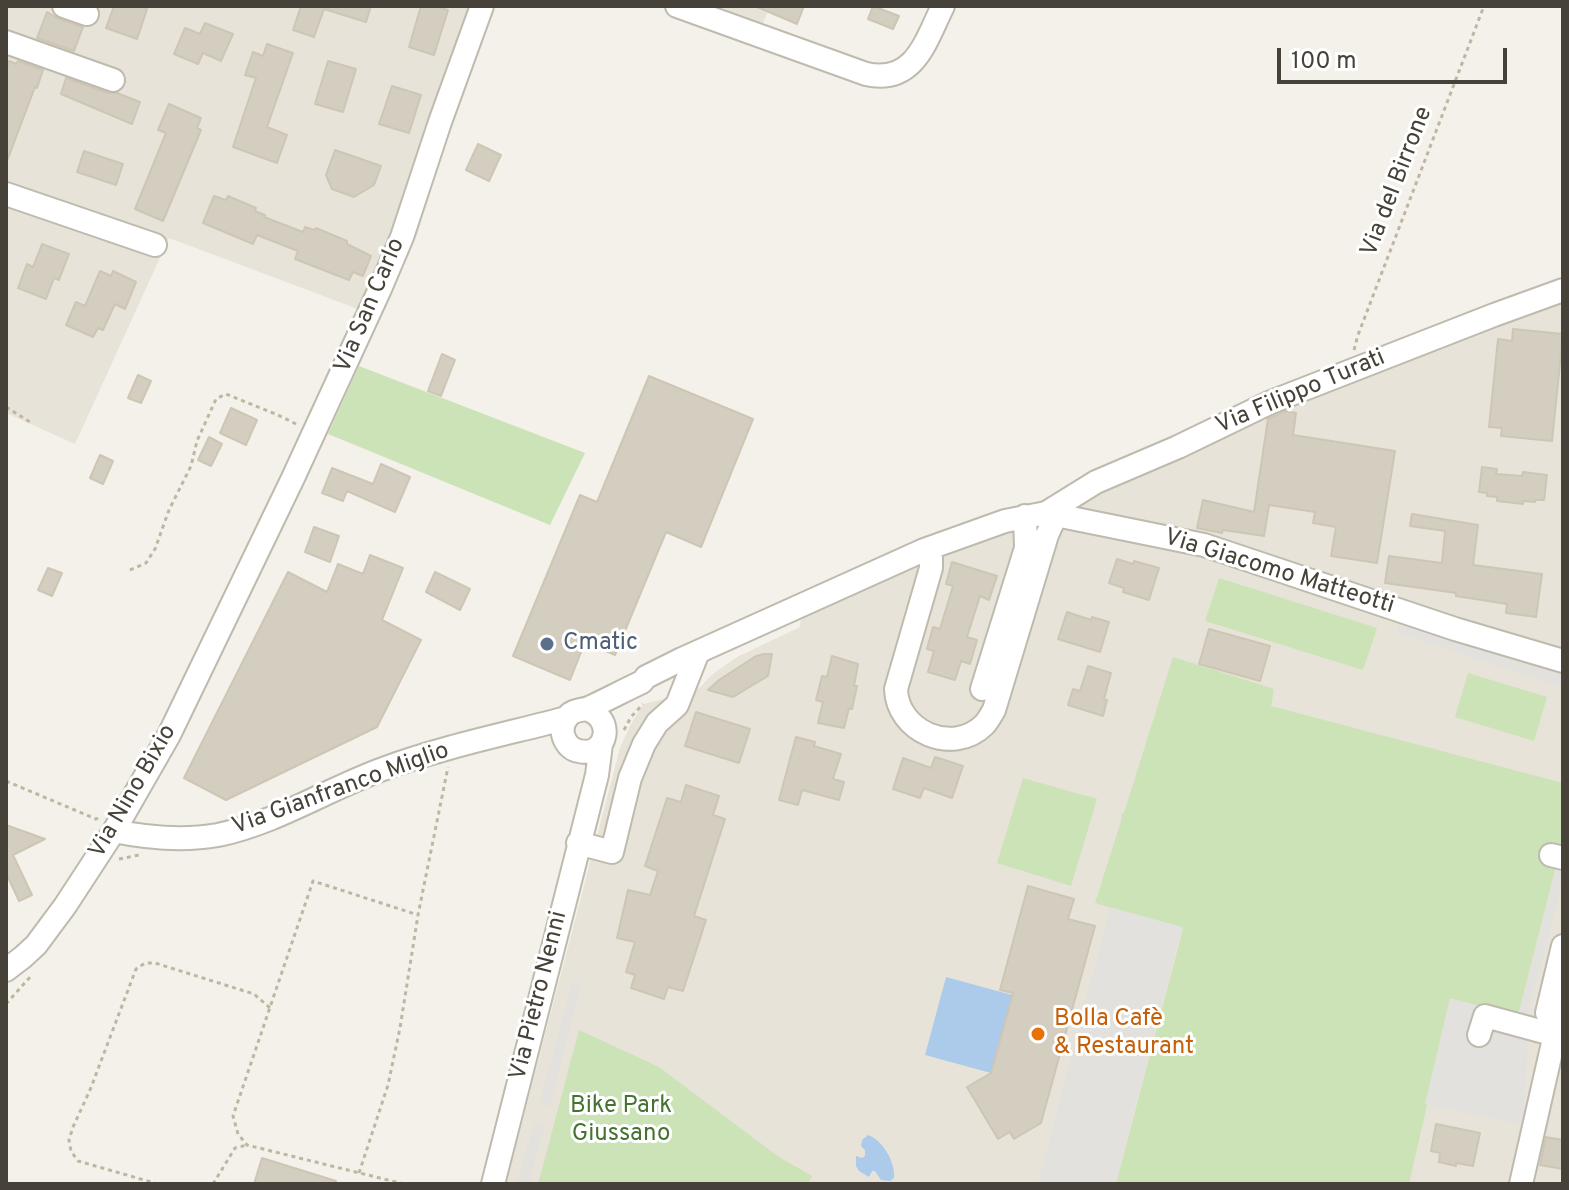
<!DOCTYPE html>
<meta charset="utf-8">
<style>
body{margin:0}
#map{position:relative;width:1569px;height:1190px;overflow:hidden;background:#f3f1ea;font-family:Overpass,sans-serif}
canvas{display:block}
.frame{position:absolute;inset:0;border:8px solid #464239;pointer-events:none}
.scale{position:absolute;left:1277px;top:48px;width:230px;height:36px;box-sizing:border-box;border:4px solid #464239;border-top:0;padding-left:10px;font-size:24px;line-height:28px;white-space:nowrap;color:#464239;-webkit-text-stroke:6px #fff;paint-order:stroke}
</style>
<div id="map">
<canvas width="1569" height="1190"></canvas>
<div class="frame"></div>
<div class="scale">100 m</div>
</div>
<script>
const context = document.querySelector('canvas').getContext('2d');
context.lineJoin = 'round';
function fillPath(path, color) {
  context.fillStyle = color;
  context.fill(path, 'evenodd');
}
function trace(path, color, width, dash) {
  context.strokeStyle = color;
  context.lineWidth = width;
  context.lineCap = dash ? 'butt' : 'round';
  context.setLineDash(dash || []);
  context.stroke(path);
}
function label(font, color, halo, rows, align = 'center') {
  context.font = font + ' Overpass,sans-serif';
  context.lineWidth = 6;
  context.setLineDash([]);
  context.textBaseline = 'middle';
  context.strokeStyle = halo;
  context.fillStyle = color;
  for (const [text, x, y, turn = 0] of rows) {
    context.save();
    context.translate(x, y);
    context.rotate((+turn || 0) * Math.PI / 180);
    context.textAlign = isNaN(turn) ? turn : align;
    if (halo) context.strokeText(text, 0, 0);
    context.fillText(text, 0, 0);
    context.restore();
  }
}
const residential = new Path2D(`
 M6,6H494L450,128L417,235L379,317L169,238L75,444L6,413Z
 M663,6H771L753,43Z
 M1563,294V1184H506L620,748L630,726L643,704L669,698L691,696L714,673L737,657L800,627L804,594L992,516L1043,500L1178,442Z`);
const green = new Path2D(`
 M359,366L585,453L550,525L328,434Z
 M1219,578L1377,628L1363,670L1205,621Z
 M1173,657L1274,689L1271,706L1563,783V838L1518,1016L1451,1000L1409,1184H1116L1183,929L1095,903L1121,821L1122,813H1124Z
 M1468,673L1547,697L1534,741L1455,717Z
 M1023,778L1097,799L1071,886L997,863Z
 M579,1030L659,1067L779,1157L812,1176L808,1184H538Z`);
const parking = new Path2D(`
 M1400,620L1563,675V687L1397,632Z
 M1563,841V881L1530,1006L1523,1125L1425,1104L1450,998L1518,1016Z
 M1110,907L1182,927L1115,1184H1038Z
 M572,982L581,987L549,1107L540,1103Z
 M534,1123L545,1126L528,1184H517Z`);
const water = new Path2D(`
 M946,977L1012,995L991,1073L925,1055Z
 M868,1135C882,1139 896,1163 894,1178L890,1181L881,1180L875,1171H872L869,1177L859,1171L856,1166V1156L862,1158L865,1156V1150L861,1146L862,1140Z`);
const building = new Path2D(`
 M114,6H139L147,9L137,39L106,28Z
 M301,6H371L366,22L324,9L314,37L293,30Z
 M421,6H433L448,10L434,55L409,47Z
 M755,6H804L797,24Z
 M873,6L899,16L893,29L868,19Z
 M47,12L59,19L83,27L74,51L37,38Z
 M205,23L233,34L221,61L203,53L198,64L174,54L185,28L200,34Z
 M267,44L293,53L267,127L287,135L277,163L233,147L256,78L245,75L253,52L263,56Z
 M9,61L16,64L18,61L43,70L37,88L35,87L7,161L6,69Z
 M328,61L356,69L343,112L315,104Z
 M66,78L108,93H117L140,102L132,124L61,94Z
 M392,86L421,95L409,133L379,124Z
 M169,104L201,118L197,128L201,130L163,221L135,209L166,133L158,130Z
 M478,144L501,155L489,181L466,170Z
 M335,150L381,166L374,185L354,197L332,189L326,175Z
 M84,151L123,164L116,185L77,172Z
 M214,196L226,200L228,196L256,208L255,211L265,215L264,217L303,232L305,227L315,230L316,228L347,241V244L371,256L363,276L353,272L349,280L295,259L298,251L257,235L253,244L203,223Z
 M42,244L69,254L59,280L54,278L46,299L18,288L27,264L33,267Z
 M100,271L111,276L113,271L136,282L125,309L115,304L103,330L98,328L93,337L66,325L76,302L85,306Z
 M1513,329L1563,334L1552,441L1501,436L1502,428L1489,427L1498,339L1512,341Z
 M442,354L455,360L441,396L428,391Z
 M138,375L151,381L141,403L128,398Z
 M649,376L753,419L701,547L666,532L615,655L585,642L570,680L513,656L580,495L597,502Z
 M231,408L257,420L246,445L220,433Z
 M1285,411L1296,413L1293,435L1395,451L1377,563L1331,556L1336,527L1313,523L1315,512L1269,505L1264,536L1223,530L1222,533L1197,528L1203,500L1254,512L1268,419Z
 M209,437L222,444L211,466L198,460Z
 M100,455L113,461L103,484L90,478Z
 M381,464L410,477L395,512L347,491L343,501L322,493L332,468L373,484Z
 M1482,467L1497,469L1496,474L1522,476L1523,472L1547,475L1544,500H1535V502L1523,501V504L1497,501V497L1487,496V493L1479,492Z
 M1412,514L1478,525L1473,565L1542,574L1536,617L1506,613L1507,604L1456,596V593L1385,583L1389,556L1442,563L1445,531L1410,526Z
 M314,527L339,536L330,562L305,552Z
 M370,555L403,568L382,620L421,640L377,727L226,800L184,778L288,572L327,592L338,564L363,574Z
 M1117,559L1133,564L1134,561L1159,568L1149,600L1123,592L1124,588L1109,583Z
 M952,562L997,576L989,600L980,596L967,637L977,640L970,664L961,661L955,680L928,672L934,651L927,649L933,627L940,629L953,586L946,584Z
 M48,568L62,573L52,596L38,590Z
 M435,572L470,589L460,610L426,592Z
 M1067,612L1091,620L1092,617L1109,622L1100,652L1058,639Z
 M1209,629L1270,646L1260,681L1199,664Z
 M764,654H772L768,676L733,697L708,690L719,680L756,656Z
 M832,656L858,664L854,686H857L852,709L849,708L844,728L818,723L823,702L816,700L822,676L827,677Z
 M1088,666L1111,673L1104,699L1107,700L1103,716L1068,705L1073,689L1080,691Z
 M696,712L750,729L739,763L685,746Z
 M796,737L815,742L814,746L841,754L833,779L844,782L839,800L802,790L798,805L779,800Z
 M935,757L963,766L952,798L924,788L920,798L893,789L903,758L931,768Z
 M686,785L719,796L713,815L725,819L694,916L706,920L683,991L668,987L664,999L631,988L635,975L626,972L635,942L617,938L628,890L650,895L658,871L645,866L667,798L681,802Z
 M6,825L45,839L13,855L32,895L19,901L6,873Z
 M1028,886L1074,899L1068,919L1095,926L1041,1123L1014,1139L1010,1132L998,1139L967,1087L991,1073L1013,993L1000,990Z
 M1436,1124L1480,1133L1473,1166L1456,1163V1166L1439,1162L1440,1153L1431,1151Z
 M1546,1137L1563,1140V1169L1540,1165Z
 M262,1158L336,1181L335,1184H254Z`);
const path = new Path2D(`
 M1354,350L1358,335L1484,6
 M6,407L30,422
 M130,570L146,563L155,549L169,510L191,466L197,441L216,399L226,394L278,415L296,424
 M624,730L631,717L643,704
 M6,781L96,819L98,818
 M119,859L139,855
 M6,1004L31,976
 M359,1173L388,1085L400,1028L418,915L448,767
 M158,1184L78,1161L71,1151L69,1140L73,1127L90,1090L136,969L145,963H155L254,994L270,1008
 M213,1184L235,1148L247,1145
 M404,1184L247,1145L238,1134L233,1116L313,881L418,915`);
const minor = new Path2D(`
 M64,6L87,14
 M677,6L866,74C915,85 926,40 943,6
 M6,42L113,80
 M6,194L155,245
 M1046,513L1096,482L1178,447L1271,402L1494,315L1563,290
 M924,550L931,558V568L896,689C897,731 952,756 984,725C988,721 991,715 994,710L1047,535L1056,515
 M982,689L1026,548L1025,516
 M586,709C616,718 607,758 579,751C573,750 568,746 565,740C561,732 562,723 568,716C574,709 583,711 591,707C608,699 625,690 642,682L646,677L682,659L924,550L1005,521L1046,513L1204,545L1455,629L1563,661
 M114,831C148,838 184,841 218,835C276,823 328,789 383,769C442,747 506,734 567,718
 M578,843L612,852L630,778L644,744L657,723L677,705L698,652
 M1551,855L1563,858
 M6,970L23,957L36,945L65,906L114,831L169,735L293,478L380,289L402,237L440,122L482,6
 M1547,1013L1563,946
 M1479,1035L1485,1016L1555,1035
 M493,1184L597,775L601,744
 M1521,1184L1563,999`);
const markers = [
 [547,644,8,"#5c6f8a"],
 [1038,1034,8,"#e8710a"]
];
const streetNames = [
 ["Via del Birrone",1398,182,-69],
 ["Via San Carlo",371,306,-67],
 ["Via Filippo Turati",1301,393,-23],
 ["Via Giacomo Matteotti",1279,573,17],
 ["Via Gianfranco Miglio",341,790,-20],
 ["Via Nino Bixio",134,792,-60],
 ["Via Pietro Nenni",540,996,-76]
];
const serviceNames = [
 ["Cmatic",563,644]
];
const foodNames = [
 ["Bolla Cafè",1054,1020],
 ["& Restaurant",1054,1048]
];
const parkNames = [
 ["Bike Park",621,1107],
 ["Giussano",621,1135]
];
fillPath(residential, '#e7e3d8');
fillPath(green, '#cbe3b7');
fillPath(parking, '#e2e1de');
fillPath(water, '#accbea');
fillPath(building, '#d4cec0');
trace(building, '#cec6b4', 2);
trace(minor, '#bebaad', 26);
trace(path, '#beb6a0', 3, [4, 4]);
trace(minor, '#fff', 22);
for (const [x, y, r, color] of markers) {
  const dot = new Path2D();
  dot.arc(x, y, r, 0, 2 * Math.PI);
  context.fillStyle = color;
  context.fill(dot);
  trace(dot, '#fff', 3);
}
label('24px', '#464239', '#fff', streetNames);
label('24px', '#4e5e75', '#fff', serviceNames, 'left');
label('24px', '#c56008', '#fff', foodNames, 'left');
label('24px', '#447331', '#fff', parkNames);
</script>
